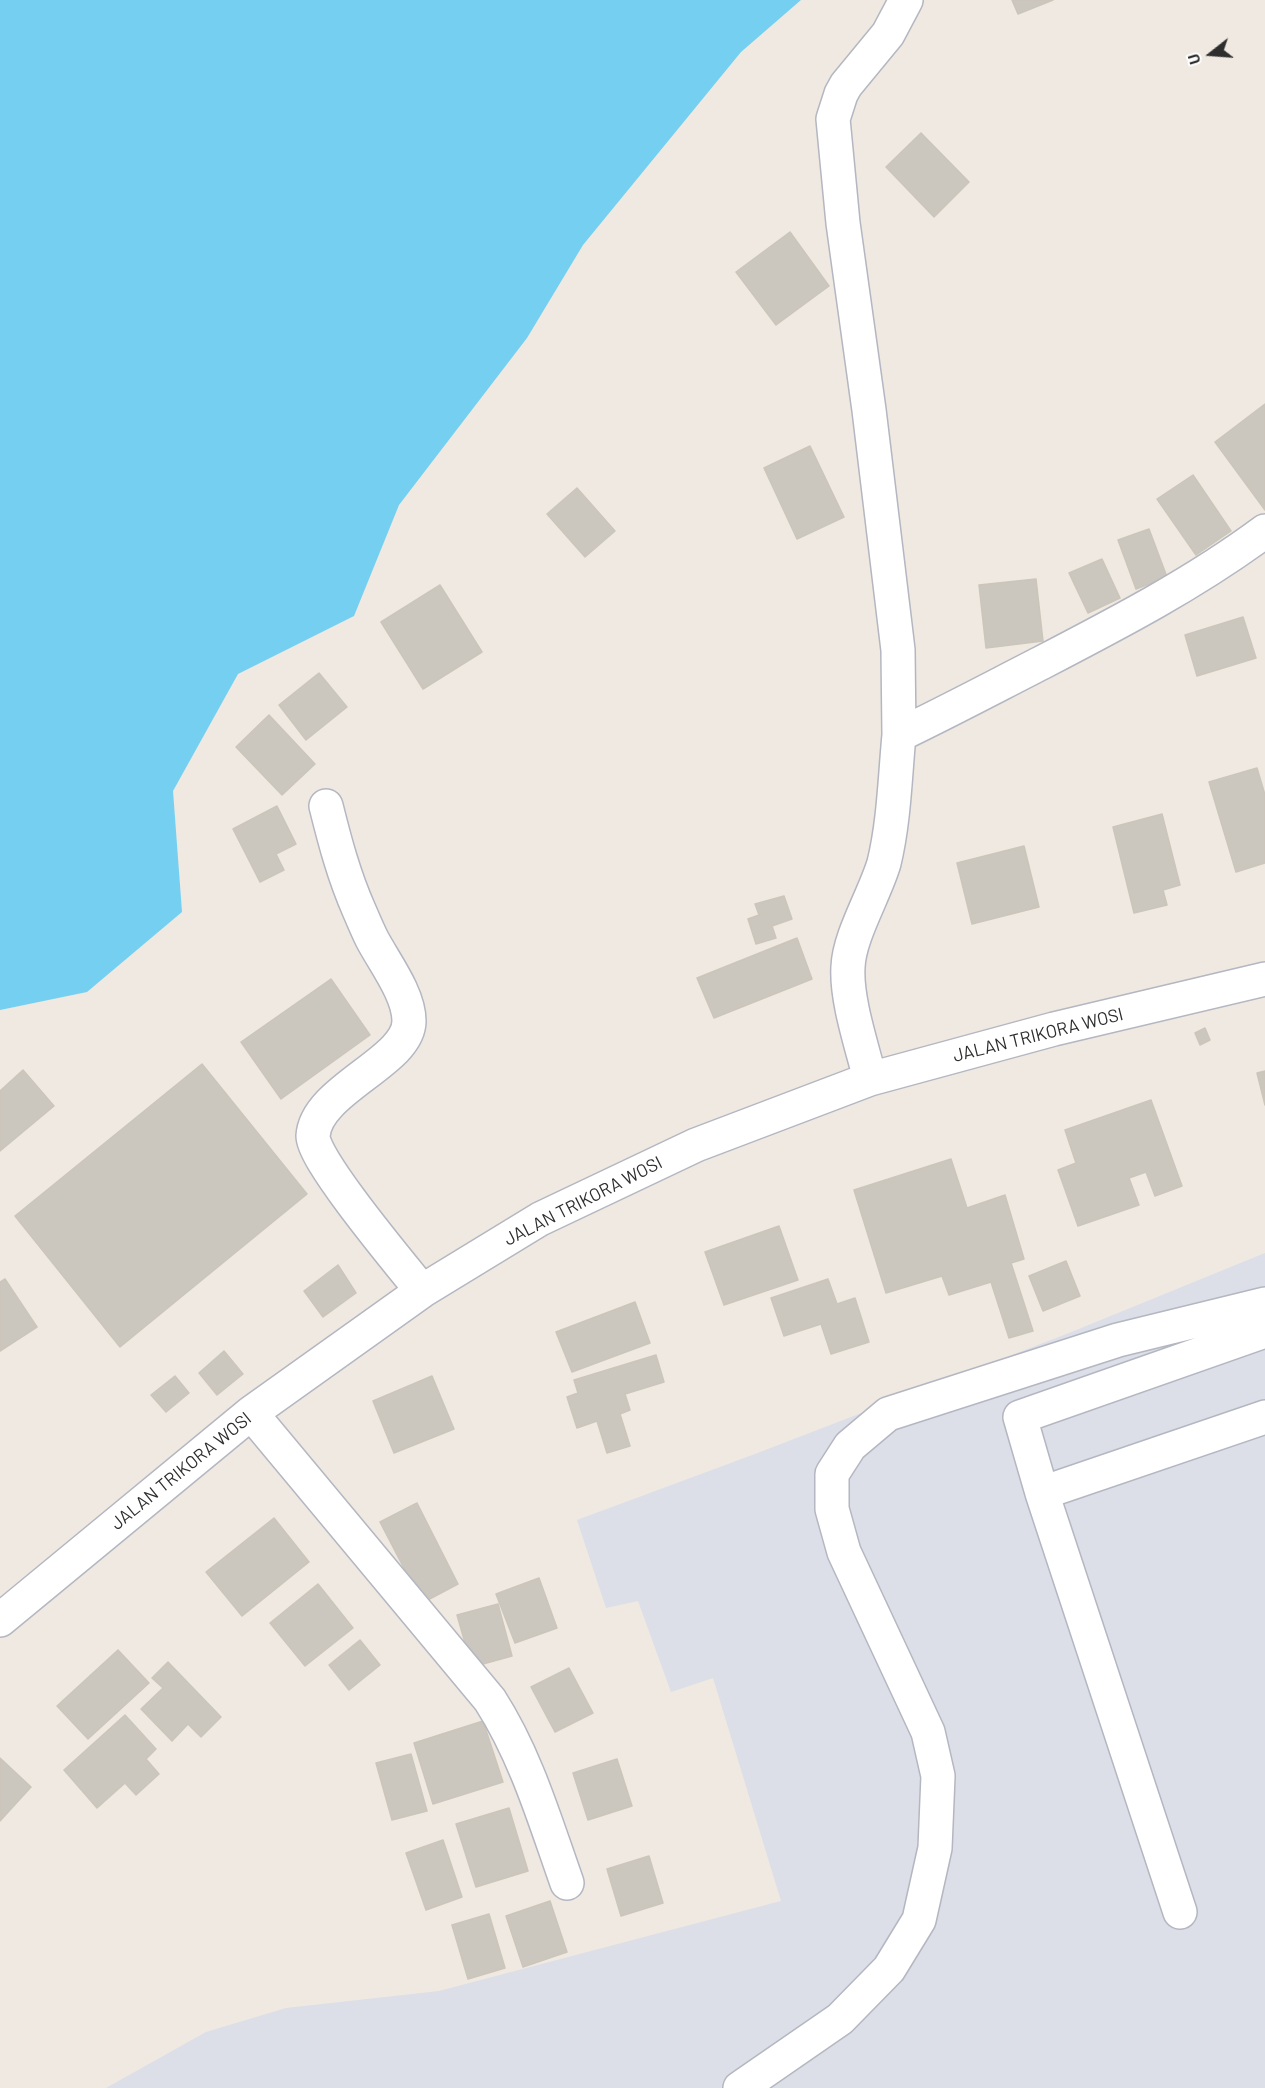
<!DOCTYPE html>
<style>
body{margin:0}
#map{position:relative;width:1265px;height:2088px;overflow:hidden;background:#efe9e1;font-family:Barlow,sans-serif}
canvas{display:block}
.north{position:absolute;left:1181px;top:24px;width:60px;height:60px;-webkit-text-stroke:4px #fff;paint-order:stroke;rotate:253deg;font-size:16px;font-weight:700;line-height:24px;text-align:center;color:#2e2e2e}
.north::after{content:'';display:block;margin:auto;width:21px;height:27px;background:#2e2e2e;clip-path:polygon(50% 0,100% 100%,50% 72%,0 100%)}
</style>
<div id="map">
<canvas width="1265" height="2088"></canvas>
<div class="north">U</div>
</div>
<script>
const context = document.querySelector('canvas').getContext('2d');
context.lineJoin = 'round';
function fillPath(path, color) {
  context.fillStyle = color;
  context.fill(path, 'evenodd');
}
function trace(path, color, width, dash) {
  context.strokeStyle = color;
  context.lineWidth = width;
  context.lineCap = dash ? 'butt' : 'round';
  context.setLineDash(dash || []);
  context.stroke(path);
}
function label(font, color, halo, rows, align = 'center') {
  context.font = font + ' Barlow,sans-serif';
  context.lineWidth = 4.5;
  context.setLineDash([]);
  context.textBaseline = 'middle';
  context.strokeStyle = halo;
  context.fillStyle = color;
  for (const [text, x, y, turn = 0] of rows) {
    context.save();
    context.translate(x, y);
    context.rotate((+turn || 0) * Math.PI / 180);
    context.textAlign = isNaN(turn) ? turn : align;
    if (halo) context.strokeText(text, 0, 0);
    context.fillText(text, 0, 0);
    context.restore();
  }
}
const airport = new Path2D(`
 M1265,1253V2088H106L206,2032L286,2008L439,1991L781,1901L713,1678L671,1692L638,1601L606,1608L577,1520L755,1454L1069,1333Z`);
const water = new Path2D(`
 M0,0H801L741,52L583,245L527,338L399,505L354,616L238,674L173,791L182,912L87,992L0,1010Z`);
const building = new Path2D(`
 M1012,0H1053L1018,14Z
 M921,133L969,182L934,217L886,167Z
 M790,232L829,286L776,325L736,272Z
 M1265,404V510L1215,442Z
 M810,446L844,517L797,539L764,468Z
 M1193,475L1231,531L1196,555L1157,499Z
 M577,488L615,531L585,557L547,514Z
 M1149,529L1167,577L1136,589L1118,540Z
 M1102,559L1120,598L1088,613L1069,573Z
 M1036,579L1043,641L986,648L979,585Z
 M440,585L482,652L423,689L381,622Z
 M1243,617L1256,658L1197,676L1185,635Z
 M319,673L347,707L306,740L279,705Z
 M269,715L315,764L282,795L236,747Z
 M1257,768L1265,795V863L1236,872L1209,782Z
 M277,806L296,844L276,854L284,870L260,882L233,829Z
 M1162,814L1180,885L1163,890L1167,905L1134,913L1113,827Z
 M1024,846L1039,907L972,924L957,863Z
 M784,896L792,919L772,926L776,938L756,944L748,919L759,915L755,904Z
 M797,938L812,979L714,1018L697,978Z
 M331,979L370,1035L281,1099L241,1042Z
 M1205,1028L1210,1040L1200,1045L1195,1033Z
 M202,1064L307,1194L120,1347L15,1216Z
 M23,1070L54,1106L0,1151V1091Z
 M1265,1071V1105L1257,1073Z
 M1151,1100L1182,1186L1155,1196L1146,1172L1129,1178L1139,1205L1078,1226L1058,1170L1076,1163L1065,1130Z
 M951,1159L967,1208L1005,1195L1024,1259L1011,1263L1033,1331L1009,1338L991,1282L949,1295L942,1276L886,1293L854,1190Z
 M779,1226L798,1280L724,1305L705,1252Z
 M1066,1261L1080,1296L1043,1311L1029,1276Z
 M338,1265L356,1293L323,1317L304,1291Z
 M5,1279L37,1327L0,1351V1282Z
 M828,1279L837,1304L855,1298L869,1342L831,1354L821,1324L784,1336L771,1298Z
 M635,1302L650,1343L572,1372L556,1332Z
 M224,1351L243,1374L217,1395L199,1373Z
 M656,1355L664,1382L625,1394L630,1410L620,1414L630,1446L607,1453L597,1421L577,1428L567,1397L578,1393L574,1380Z
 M175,1376L189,1393L166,1412L151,1395Z
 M432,1376L454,1429L394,1453L373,1401Z
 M417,1503L458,1584L422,1603L380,1522Z
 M274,1518L309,1562L242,1616L206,1572Z
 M539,1578L557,1628L515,1643L496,1594Z
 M318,1584L353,1628L305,1666L270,1623Z
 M498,1604L512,1656L472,1667L457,1615Z
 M360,1640L380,1665L349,1690L329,1665Z
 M118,1650L149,1683L88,1739L57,1706Z
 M168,1662L221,1717L201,1737L188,1724L172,1741L141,1709L163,1688L152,1678Z
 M569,1668L593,1713L555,1732L531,1687Z
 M125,1715L156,1749L146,1759L159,1774L136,1795L125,1783L97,1808L64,1770Z
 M483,1721L503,1782L433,1804L414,1743Z
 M411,1754L427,1811L392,1820L376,1763Z
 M0,1758L31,1787L0,1821Z
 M617,1759L632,1806L588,1820L573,1773Z
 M509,1808L528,1871L476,1887L456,1824Z
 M443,1840L462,1897L426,1910L406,1853Z
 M649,1856L663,1903L621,1916L607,1869Z
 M550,1901L567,1952L523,1967L506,1916Z
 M489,1914L505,1968L468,1979L452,1925Z`);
const minor = new Path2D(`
 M899,735L898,650L869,410L843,223L833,119L841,94L846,85L888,34L906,0
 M326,806C335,842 344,876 359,910C363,919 367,929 372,939C384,962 409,994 409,1021C409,1062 316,1089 313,1136C312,1159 402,1266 422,1291
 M870,1079C862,1046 846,1000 848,967C849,936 875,894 884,863C894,822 895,777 899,735C947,712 994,687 1041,663C1118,623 1195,583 1265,531
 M251,1413L490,1700C526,1756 545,1821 567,1883
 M1042,1493L1020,1417L1265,1331
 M0,1620L251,1413L422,1291L540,1219L696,1145L870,1079L1054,1029L1265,979
 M1180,1912L1042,1493L1265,1417
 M740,2088L840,2019L889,1969L919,1920L935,1848L938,1776L928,1732L844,1552L832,1509V1474L850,1446L888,1414L1118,1340L1265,1304`);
const streetNames = [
 ["JALAN TRIKORA WOSI",1038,1035,-14],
 ["JALAN TRIKORA WOSI",583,1201,-27],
 ["JALAN TRIKORA WOSI",181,1471,-39]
];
fillPath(airport, '#dcdee8');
fillPath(water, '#75cff0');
fillPath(building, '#cbc7bf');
trace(building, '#cbc5ba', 1.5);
trace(minor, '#b4b7c1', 36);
trace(minor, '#fff', 33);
label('18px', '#2e2e2e', '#fff', streetNames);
</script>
